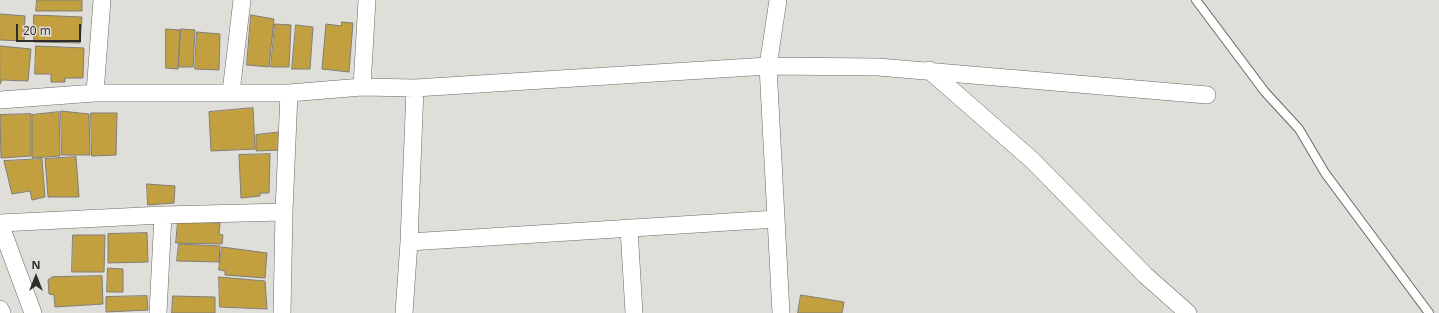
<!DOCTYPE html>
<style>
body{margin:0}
#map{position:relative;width:1439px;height:313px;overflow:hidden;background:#e0ded9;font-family:"Open Sans",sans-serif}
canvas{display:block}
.north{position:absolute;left:16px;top:257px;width:40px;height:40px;-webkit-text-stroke:3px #e0ded9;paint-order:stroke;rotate:0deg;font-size:11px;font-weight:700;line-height:16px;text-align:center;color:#2e2d2c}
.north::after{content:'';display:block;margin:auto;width:14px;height:18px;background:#2e2d2c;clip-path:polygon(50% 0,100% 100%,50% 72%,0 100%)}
.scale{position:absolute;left:16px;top:24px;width:65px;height:18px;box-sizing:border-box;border:2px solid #2e2d2c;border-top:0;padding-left:5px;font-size:12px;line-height:14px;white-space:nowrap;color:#2e2d2c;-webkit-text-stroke:3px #e0ded9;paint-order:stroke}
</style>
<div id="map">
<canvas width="1439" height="313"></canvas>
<div class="north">N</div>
<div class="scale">20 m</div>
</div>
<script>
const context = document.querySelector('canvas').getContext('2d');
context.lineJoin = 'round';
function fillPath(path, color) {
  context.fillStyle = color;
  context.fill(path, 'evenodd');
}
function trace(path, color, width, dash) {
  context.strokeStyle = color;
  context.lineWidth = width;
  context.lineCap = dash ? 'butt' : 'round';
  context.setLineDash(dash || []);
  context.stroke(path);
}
const building = new Path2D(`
 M37,0H82V11H36Z
 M0,14L25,16L24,41L0,40Z
 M34,15L82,17L80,43L34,42Z
 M251,15L274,19L269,67L247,65Z
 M342,22L353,23L349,72L322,69L326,24L341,26Z
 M275,24L291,25L289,67H271Z
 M296,25L313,27L310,69H292Z
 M166,29L180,30L178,69L166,68Z
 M181,29L195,30L193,67H179Z
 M197,32L220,34L219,70L195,69Z
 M0,46L31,49L28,81L2,80L0,84Z
 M36,46L84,48L83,78H65V82H51V74H35Z
 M253,108L255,149L211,151L209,112Z
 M61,111L89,114L90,155H62Z
 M59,112L60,156L32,158V115Z
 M91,113H117L116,155L92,156Z
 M31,114V156L1,158L0,115Z
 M282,132L281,150L256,151V135Z
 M270,154L269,193H260V196L241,198L239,155Z
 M76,157L79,197H48L45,159Z
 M42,159L45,197L32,200L30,191L12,194L4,161Z
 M147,184L175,186L174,203L148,205Z
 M178,222L220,223L219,234L223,235L222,244L176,243Z
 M147,233L148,262L108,263V234Z
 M73,235H105L104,272H72Z
 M179,244L220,246L219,262L177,261Z
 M222,247L267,253L265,278L225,275V271L219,270Z
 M108,268L123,269V292H107Z
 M102,276L103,304L55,307L54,295L49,294L48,280L52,277Z
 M219,277L265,281L267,309L220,307Z
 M801,295L844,302L842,313H798Z
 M147,296L148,310L106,312V297Z
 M173,296L215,297V313H172Z`);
const service = new Path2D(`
 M1196,0L1265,92L1299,129L1325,173L1429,313`);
const minor = new Path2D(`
 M929,70L1032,160L1145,275L1188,313
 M362,87L367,0
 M231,92L242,0
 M95,93L102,0
 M0,100L95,93H289L362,87L415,88L768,66L778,0
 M284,212L289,93
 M0,223L163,215L284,212L282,313
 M0,224L33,313
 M629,228L634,313
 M409,242L776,219
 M0,309L2,313
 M158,313L163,215
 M404,313L409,242L415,88
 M781,313L768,66L878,67L1207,95`);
fillPath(building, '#c2a03f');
trace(building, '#7f7d79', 1);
trace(service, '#6b6965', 10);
trace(minor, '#6b6965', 18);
trace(service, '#fff', 8);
trace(minor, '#fff', 17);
</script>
